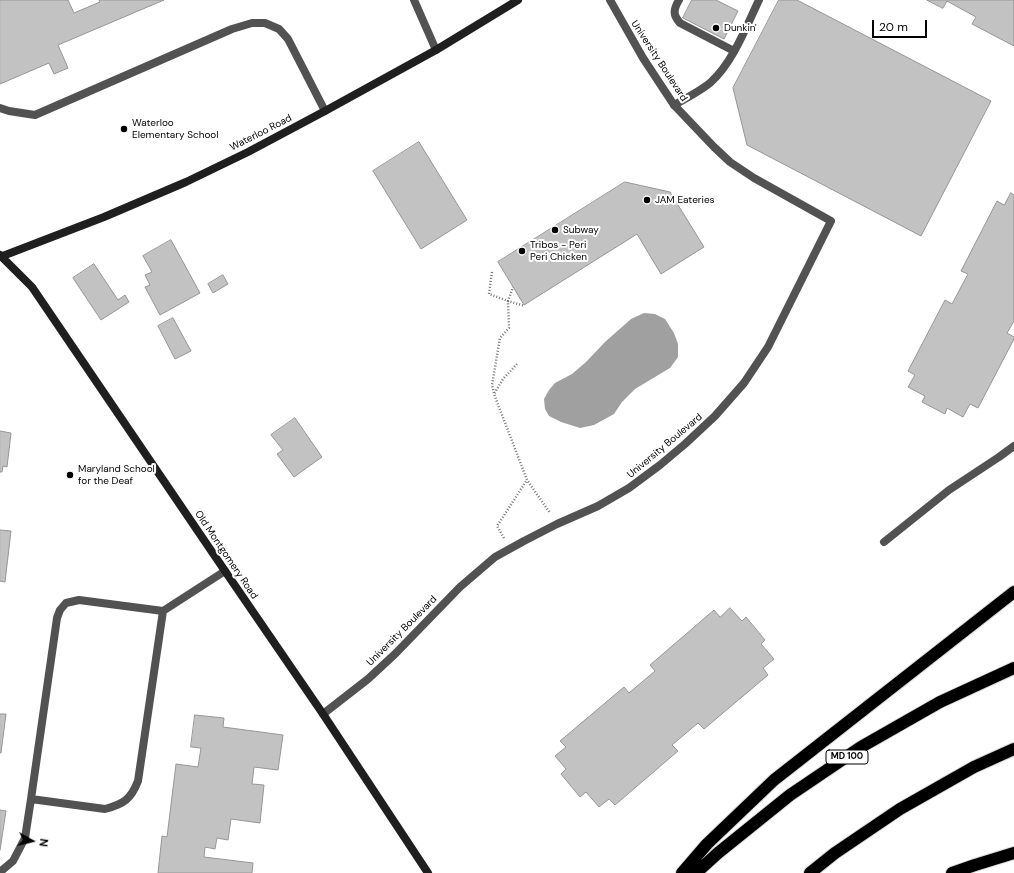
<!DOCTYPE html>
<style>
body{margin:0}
#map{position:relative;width:1014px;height:873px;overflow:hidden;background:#fff;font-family:"DM Sans",sans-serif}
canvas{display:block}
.north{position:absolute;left:12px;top:821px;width:40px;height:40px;-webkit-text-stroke:3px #fff;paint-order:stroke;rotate:98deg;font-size:11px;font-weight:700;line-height:16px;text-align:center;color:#000}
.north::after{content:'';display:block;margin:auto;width:14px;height:18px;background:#000;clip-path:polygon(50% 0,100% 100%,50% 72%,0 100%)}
.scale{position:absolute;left:872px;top:20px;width:55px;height:18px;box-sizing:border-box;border:2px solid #000;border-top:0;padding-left:5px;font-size:12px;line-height:14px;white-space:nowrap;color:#000;-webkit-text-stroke:3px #fff;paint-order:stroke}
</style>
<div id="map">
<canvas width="1014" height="873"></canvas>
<div class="north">N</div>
<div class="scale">20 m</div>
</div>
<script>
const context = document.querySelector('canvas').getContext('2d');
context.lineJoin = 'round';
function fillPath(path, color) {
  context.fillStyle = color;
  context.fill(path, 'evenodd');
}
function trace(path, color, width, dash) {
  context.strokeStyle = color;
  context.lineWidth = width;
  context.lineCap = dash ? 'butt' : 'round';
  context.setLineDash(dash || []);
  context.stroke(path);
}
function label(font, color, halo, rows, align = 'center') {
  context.font = font + ' "DM Sans",sans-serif';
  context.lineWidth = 4;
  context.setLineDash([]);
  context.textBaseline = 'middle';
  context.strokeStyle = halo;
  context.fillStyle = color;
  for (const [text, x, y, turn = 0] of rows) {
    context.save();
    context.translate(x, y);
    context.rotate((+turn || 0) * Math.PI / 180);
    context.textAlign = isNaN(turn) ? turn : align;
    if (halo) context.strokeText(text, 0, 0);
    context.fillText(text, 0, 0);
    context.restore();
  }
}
const water = new Path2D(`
 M644,313L655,314L665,319L674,333L678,344V357L670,368L635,389L622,402L614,414L594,425L580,428L561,422L549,416L545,409L544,399L549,390L555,383L572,374L586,362L605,342L631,319Z`);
const building = new Path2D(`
 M0,0H68L74,13L100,2L99,0H164L58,45L68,68L54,74L49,63L0,84Z
 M692,0H716L738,11L724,39L683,18Z
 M779,0H797L991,101L921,236L747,145L733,88Z
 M927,0H1014V46L972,24L976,17L947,1L943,8Z
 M419,142L467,220L421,249L373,171Z
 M625,182L670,192L704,247L661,274L637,234L524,305L498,262Z
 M1011,193L1014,195V321L1007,333L1014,337V339L978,408L970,404L963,417L947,408L945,414L922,402L925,396L908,387L915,375L908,371L945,300L952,304L968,274L961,271L997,201L1004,205Z
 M171,240L200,293L160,315L145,287L150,285L145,275L152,272L143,256Z
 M94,264L118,300L125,295L129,302L101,320L73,278Z
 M223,275L228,284L213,293L208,284Z
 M173,318L191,351L175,359L158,326Z
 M295,418L322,457L294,477L277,454L283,450L271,435Z
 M0,431L11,433L7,467L3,466L2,472H0Z
 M0,530L11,531L5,582L0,581Z
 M730,608L742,621L746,617L765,640L761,644L774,659L763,668L768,675L704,729L698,723L672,745L678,751L615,805L609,799L599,807L586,792L580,797L561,774L566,769L555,756L566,747L560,741L624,687L629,693L655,671L650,665L714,610L720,617Z
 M0,714H6L1,753H0Z
 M195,715L224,718L223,727L283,735L278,770L254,767L252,784L264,785L260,823L231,819L228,840L217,838L215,849L205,847L204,857L253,863L252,873H158L162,836L167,837L176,764L198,767L201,748L191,747Z
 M0,810L6,811L0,850Z`);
const path = new Path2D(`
 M492,272L489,294L508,301L513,287
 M517,364L503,379L494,394L527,480L550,513
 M494,393L492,385L500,338L509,328L508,301L525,306
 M504,538L497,526L527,480`);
const lane = new Path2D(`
 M414,0L436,50
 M679,0C673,10 673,15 680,23L734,51
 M674,105C685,99 702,90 711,82C733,62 746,27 759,0
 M0,108L9,111L35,115L232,29L252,23H265L279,29L288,39L325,111
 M884,542L949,490L999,457L1014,446
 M31,799L105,809C124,804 131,799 138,781L163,611
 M0,872L13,861L25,838L31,799L57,618L60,610L66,603L79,600L163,611L225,571`);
const street = new Path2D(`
 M323,714L368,679L395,654L460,587L495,557L524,541L557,524L598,506L629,488L660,465L685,444L715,416L744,383L768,347L831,221L754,178L730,162L714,147L674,105L643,58L610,0`);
const secondary = new Path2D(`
 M0,255L32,287L225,571L323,714L428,873
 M0,257L104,217L186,182L248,152L325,111L436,50L518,0`);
const highway = new Path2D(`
 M682,873L707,844L774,780L1014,592
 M696,873L718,853L790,795L861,747L940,702L1014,668
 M810,873L835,853L900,809L974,767L1014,749
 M952,873L975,865L1014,853`);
const markers = [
 [716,28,4,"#000"],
 [124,129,4,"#000"],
 [647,200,4,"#000"],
 [555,230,4,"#000"],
 [522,251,4,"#000"],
 [70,475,4,"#000"]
];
const shields = [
 [847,757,42]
];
const shieldNames = [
 ["MD 100",847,757]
];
const poiNames = [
 ["Dunkin'",724,28],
 ["Waterloo",132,123],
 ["Elementary School",132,135],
 ["JAM Eateries",655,200],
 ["Subway",563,230],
 ["Tribos - Peri",530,245],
 ["Peri Chicken",530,257],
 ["Maryland School",78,469],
 ["for the Deaf",78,481]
];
const streetNames = [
 ["University Boulevard",659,61,57],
 ["Waterloo Road",261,133,-27],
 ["University Boulevard",665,446,-40],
 ["Old Montgomery Road",226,555,56],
 ["University Boulevard",402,631,-45]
];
fillPath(water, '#a0a0a0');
fillPath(building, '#c2c2c2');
trace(building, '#969696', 1);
trace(highway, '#dbdbdb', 14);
trace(path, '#747474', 2.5, [1, 2]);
trace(lane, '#525252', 8);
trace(street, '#525252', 8);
trace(secondary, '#1f1f1f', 8);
trace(highway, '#000', 12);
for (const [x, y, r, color] of markers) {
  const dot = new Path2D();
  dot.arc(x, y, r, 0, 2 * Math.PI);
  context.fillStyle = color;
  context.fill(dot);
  trace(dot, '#fff', 1.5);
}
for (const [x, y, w] of shields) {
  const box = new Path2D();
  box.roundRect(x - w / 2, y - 7, w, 14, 3);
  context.fillStyle = '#fff';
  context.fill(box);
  trace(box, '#000', 1);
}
label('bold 9px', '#000', null, shieldNames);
label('10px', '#000', '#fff', poiNames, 'left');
label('10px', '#000', '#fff', streetNames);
</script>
